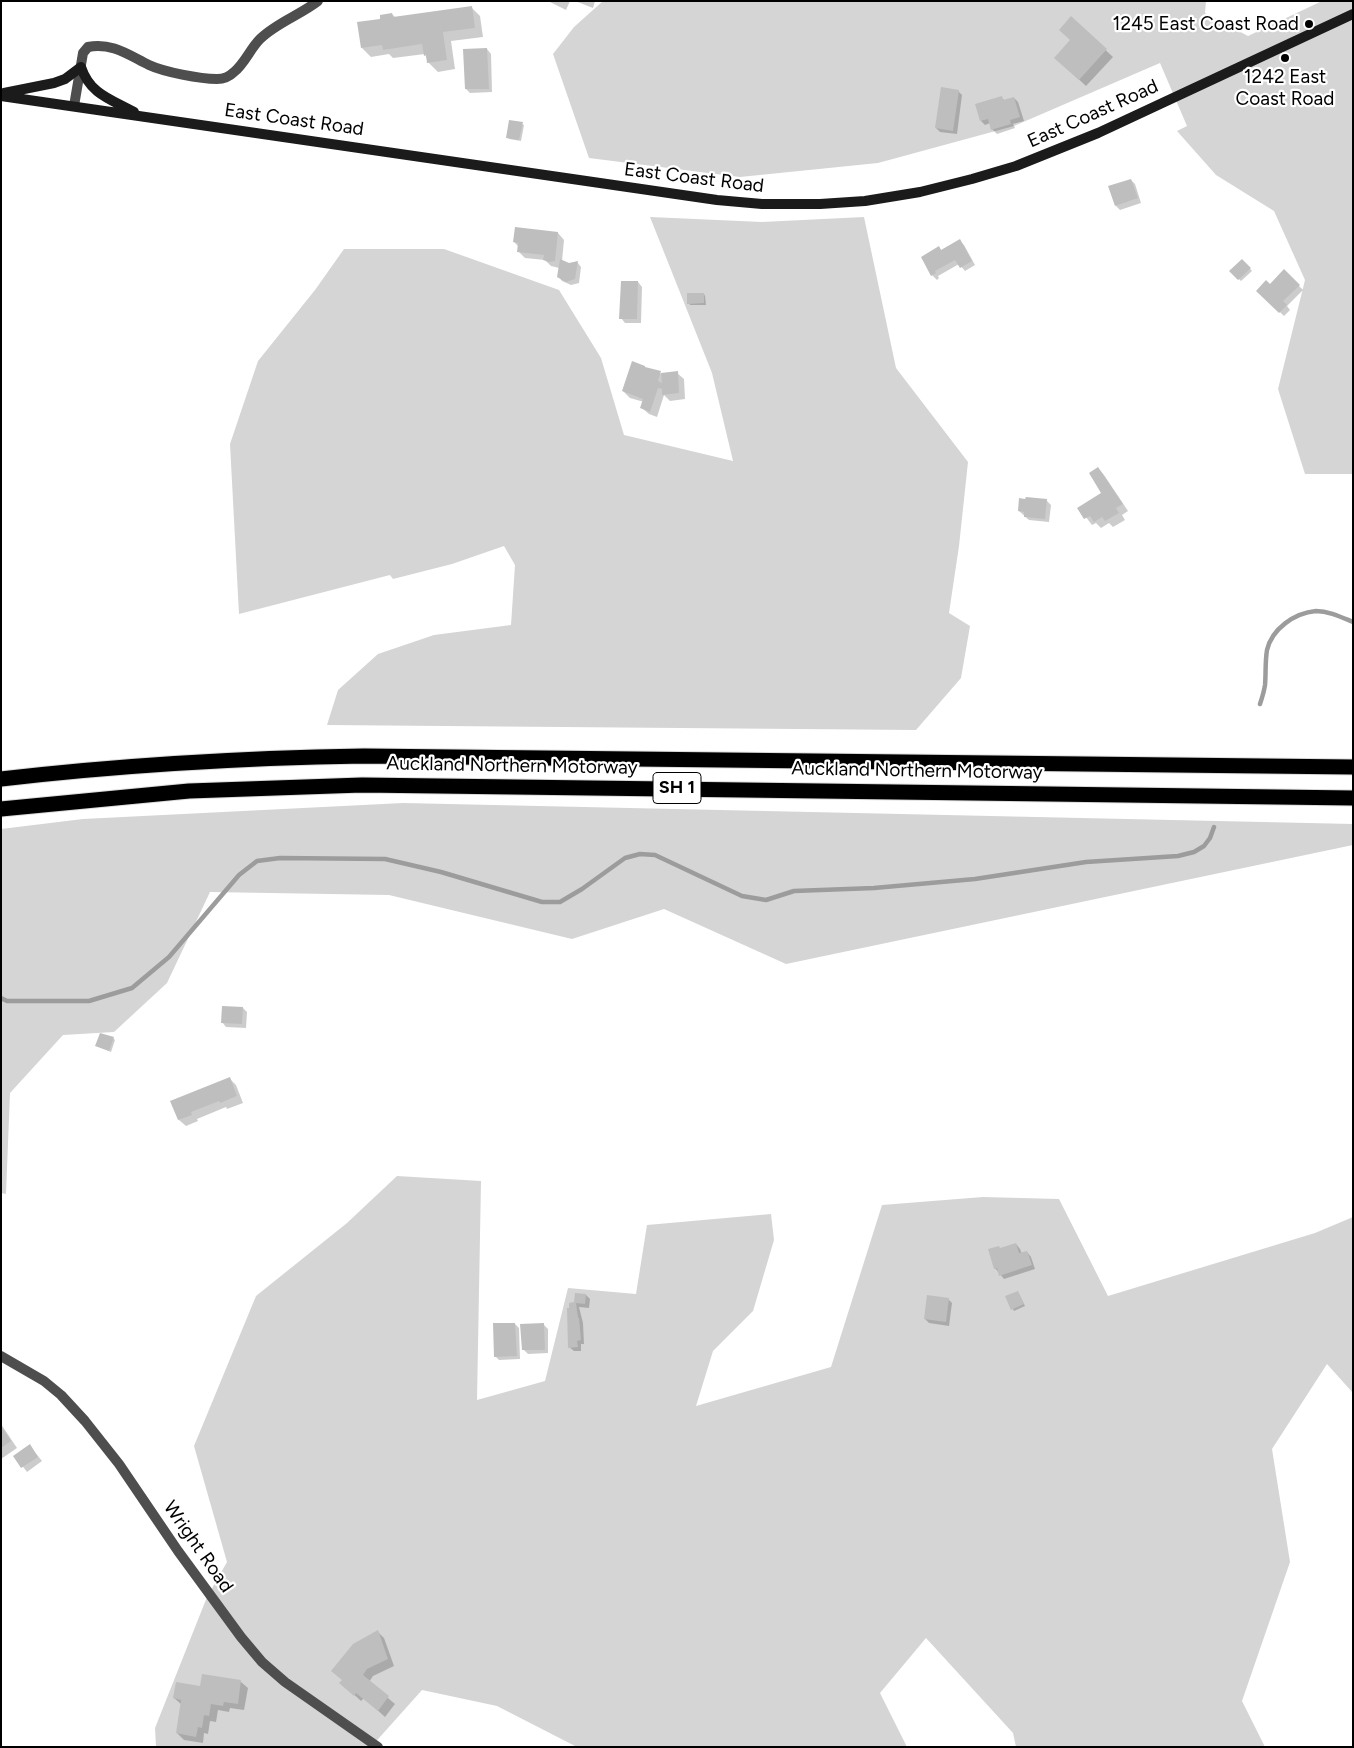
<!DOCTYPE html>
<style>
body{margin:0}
#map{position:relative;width:1354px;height:1748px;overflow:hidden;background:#fff;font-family:Figtree,sans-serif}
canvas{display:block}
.frame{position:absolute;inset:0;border:2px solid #000;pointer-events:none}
</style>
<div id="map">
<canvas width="1354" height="1748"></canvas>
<div class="frame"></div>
</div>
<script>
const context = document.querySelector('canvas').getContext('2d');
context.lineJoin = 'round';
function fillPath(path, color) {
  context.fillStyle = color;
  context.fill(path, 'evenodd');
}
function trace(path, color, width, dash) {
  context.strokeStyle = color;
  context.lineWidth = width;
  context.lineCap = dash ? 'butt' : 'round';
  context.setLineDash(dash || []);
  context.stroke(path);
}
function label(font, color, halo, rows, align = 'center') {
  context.font = font + ' Figtree,sans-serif';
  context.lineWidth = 4.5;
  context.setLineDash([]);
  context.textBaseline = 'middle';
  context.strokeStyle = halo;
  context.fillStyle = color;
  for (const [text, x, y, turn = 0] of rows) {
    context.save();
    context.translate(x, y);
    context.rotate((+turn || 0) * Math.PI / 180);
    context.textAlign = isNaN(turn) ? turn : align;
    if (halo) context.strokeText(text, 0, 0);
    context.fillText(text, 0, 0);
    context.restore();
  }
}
const green = new Path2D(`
 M603,1H1206L1205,13L1248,36L1322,1H1353V474H1305L1278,389L1305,280L1274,211L1216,175L1177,131L1187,126L1160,63L1014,126L878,163L740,177L589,158L553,54L574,27Z
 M650,217L762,222L864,217L896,368L968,462L959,546L949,613L970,626L961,678L916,730L327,725L338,690L378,654L434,635L511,625L515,565L504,546L452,564L393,579L390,575L239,614L230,444L258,361L315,290L344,249H444L559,290L601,358L624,435L733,461L712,373Z
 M403,803L1353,824V845L786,964L664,909L572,939L389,895L210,892L167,983L114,1032L63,1035L10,1093L6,1194L1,1193V829L83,819Z
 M397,1176L481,1181L477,1400L545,1381L568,1288L636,1294L647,1225L771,1214L774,1240L753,1311L713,1351L696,1406L831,1367L882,1205L983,1197L1059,1199L1108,1296L1315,1233L1353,1217V1393L1327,1364L1272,1449L1290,1562L1242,1701L1265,1747H1016L1013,1733L926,1638L880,1693L907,1747H577L497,1706L422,1690L371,1747H156L155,1728L207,1597L227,1562L194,1446L256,1296L347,1223Z`);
const shadow = new Path2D(`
 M548,1H570L566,10Z
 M575,1H595L593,8Z
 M471,7L480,16L483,37L451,41L455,69L438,72L428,62L425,54L393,58L389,54L371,57L362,48L381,20L392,14L396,18Z
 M1071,18L1113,57L1086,86L1062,64L1072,40Z
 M487,49L491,54L492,92L470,93L466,89Z
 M958,91L962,95L957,134L940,132L936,128Z
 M1001,97L1005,101L1014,98L1018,102L1024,121L1013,124L1015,128L997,134L992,129L990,123L985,125L981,121Z
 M522,124L524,125L521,141L509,139L508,137Z
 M1131,180L1135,184L1141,203L1120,210L1116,206Z
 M558,233L564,240L562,261L569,265L577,262L581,267L579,283L571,285L562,281L558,276L559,268L551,266L545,260L525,258L518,251V246L514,242Z
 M960,241L964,245L975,265L965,271L959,264L938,276L939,278L937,280L932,275L922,258L939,248L942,251Z
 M1242,260L1252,271L1241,281L1231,271Z
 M1284,271L1303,290L1287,306L1290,310L1284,316L1258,291L1270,286Z
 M638,282L642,287L641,323H625L621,318Z
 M704,294L705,296L706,305H690L689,303Z
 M647,369L662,374L677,373L684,379L685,399L670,401L664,395L657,417L649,414L642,408L644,402L630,398L623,391Z
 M1098,468L1104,475L1128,511L1122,515L1125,520L1113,527L1109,523L1101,528L1096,523L1092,525L1079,508L1103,493Z
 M1046,500L1051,505L1049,522L1029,520L1019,511Z
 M243,1008L247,1012L246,1028L226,1027L222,1022Z
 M113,1038L115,1040L111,1052L97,1046Z
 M229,1078L236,1085L243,1103L227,1109L226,1107L197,1119L198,1121L186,1126L179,1120L172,1101Z
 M1016,1244L1020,1249L1022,1254L1027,1252L1031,1257L1035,1269L1004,1279L995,1268L1001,1249Z
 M576,1294L586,1295L590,1299L589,1308L579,1307L583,1323L584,1344H581V1351H574L569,1347Z
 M1019,1294L1025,1306L1014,1311L1006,1297Z
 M948,1299L952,1303L949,1326L929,1323L925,1319Z
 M515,1324L519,1328L520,1359L499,1360L495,1356Z
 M544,1325L548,1329V1353L528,1354L524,1350Z
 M1,1424L17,1448L1,1459Z
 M30,1446L42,1461L27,1472L15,1456Z
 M377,1631L384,1638L394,1666L373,1676L369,1682L395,1704L385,1717L364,1698L361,1701L348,1689Z
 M203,1675L241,1682L248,1688L244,1710L230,1708L229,1712L218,1710L216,1722L210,1721L208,1734L204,1733L203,1743L184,1740L177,1733L182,1705L174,1698L201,1687Z`);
const stream = new Path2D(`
 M1260,704C1262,698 1264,692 1265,685C1266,674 1265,662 1267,650C1272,629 1294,613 1316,611C1329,611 1341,617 1353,622
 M1,998L7,1001H89L132,988L169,957L239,875L257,861L280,858L385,859L441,872L542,902H560L582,889L625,858L640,854L655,855L742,896L766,900L794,891L874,888L975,879L1086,862L1178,856L1194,852L1204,846L1210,838L1214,827`);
const building = new Path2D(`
 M472,6L475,28L443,32L447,60L427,63L426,55L424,56L422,44L383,50L382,45L361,48L357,22L380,19V15L392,13L393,17Z
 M1071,16L1107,49L1079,80L1054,58L1070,40L1059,30Z
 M487,48L489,89H465L463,49Z
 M941,87L959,90L953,131L935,128Z
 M1002,96L1003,100L1014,97L1020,117L1010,120L1011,124L991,130L988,119L980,121L975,104Z
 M509,120L523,122L519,140L506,138Z
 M1131,179L1138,198L1115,206L1108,186Z
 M515,227L558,232L555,261L549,262L543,260L544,255L517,252L518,243L513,242Z
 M960,239L972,261L960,268L955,260L935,271L936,273L931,276L921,257L939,246L941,250Z
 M560,259L569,263L578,261L575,279L566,282L557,277Z
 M1242,259L1251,268L1238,280L1229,271Z
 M1284,269L1300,285L1283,301L1287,305L1279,313L1256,291L1266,280L1270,284Z
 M621,281H638L637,319H619Z
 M687,293H704V303L687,304Z
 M632,361L645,366V367L661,371L658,381L662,383L661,373L678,371L679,393L662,395V389L658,388L650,412L640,408L643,399L622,391Z
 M1098,467L1123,504L1116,508L1119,513L1105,521L1102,517L1094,522L1090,516L1084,519L1077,508L1101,493L1089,473Z
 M1026,497L1047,499L1045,519L1024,517V512L1018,511L1019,498L1025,499Z
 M222,1006L243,1007L242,1024L221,1023Z
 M100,1033L114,1037L109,1051L95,1046Z
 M230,1077L237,1096L220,1103L219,1101L191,1112L192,1115L178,1120L170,1101Z
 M1016,1243L1019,1253L1027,1251L1032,1265L999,1276L997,1268L994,1269L988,1249L999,1246L1000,1248Z
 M1018,1291L1024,1304L1011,1310L1005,1296Z
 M575,1293L586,1294L585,1304L576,1303L578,1318H579L581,1340L577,1341L578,1347L568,1348L567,1308H569V1303L574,1302Z
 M927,1295L949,1298L946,1322L924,1319Z
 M493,1323H515L517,1356L494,1357Z
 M544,1323L545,1350H522L520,1324Z
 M1,1426L11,1441L1,1448Z
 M30,1444L38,1457L21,1468L13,1456Z
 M378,1630L388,1659L367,1669L363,1675L389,1696L378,1711L356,1693L354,1696L339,1683L342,1680L331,1671L353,1644Z
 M202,1674L241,1680L238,1704L224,1702L223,1706L211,1704L209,1716L204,1715L202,1728L198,1727L196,1737L176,1733L181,1700L173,1698L176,1682L200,1686Z`);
const street = new Path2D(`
 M74,106L83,53L88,47C112,42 130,56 149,65C164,72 200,79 217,79C223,79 229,77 234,72C245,63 250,49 260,39C276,23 300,15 318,1
 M1,1356L44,1381L61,1395L85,1421L119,1464L178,1551L241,1637L262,1662L285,1682L378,1747`);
const secondary = new Path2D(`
 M4,93L54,83L65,79L81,67C90,94 110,99 134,112
 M1,96L717,200L762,204H820L865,201L920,192L972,179L1016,166L1098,133L1353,14`);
const highway = new Path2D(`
 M1,779C122,765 242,758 364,756L1353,767
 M1,809L189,791L362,785L1353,798`);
const markers = [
 [1309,24,5,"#000"],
 [1285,58,5,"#000"]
];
const shields = [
 [677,788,48]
];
const shieldNames = [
 ["SH 1",677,788]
];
const poiNames = [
 ["1245 East Coast Road",1299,24],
 ["1242 East",1285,77,"center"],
 ["Coast Road",1285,99,"center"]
];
const streetNames = [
 ["East Coast Road",1093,114,-24],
 ["East Coast Road",294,120,8],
 ["East Coast Road",694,178,7],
 ["Auckland Northern Motorway",512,766,1],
 ["Auckland Northern Motorway",917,771,1],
 ["Wright Road",198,1547,55]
];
fillPath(green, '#d5d5d5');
fillPath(shadow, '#0003');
trace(stream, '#9c9c9c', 4.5);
fillPath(building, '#bebebe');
trace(highway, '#dbdbdb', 17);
trace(street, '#4e4e4e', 10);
trace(secondary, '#1b1b1b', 10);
trace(highway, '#000', 15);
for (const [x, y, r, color] of markers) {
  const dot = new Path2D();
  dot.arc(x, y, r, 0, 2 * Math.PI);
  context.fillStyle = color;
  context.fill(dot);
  trace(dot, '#fff', 2);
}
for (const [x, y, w] of shields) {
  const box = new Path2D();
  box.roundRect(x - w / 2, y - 15.5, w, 31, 4);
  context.fillStyle = '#fff';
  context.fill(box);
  trace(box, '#000', 1);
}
label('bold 18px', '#000', null, shieldNames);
label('19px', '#000', '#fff', poiNames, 'right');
label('19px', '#000', '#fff', streetNames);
</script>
